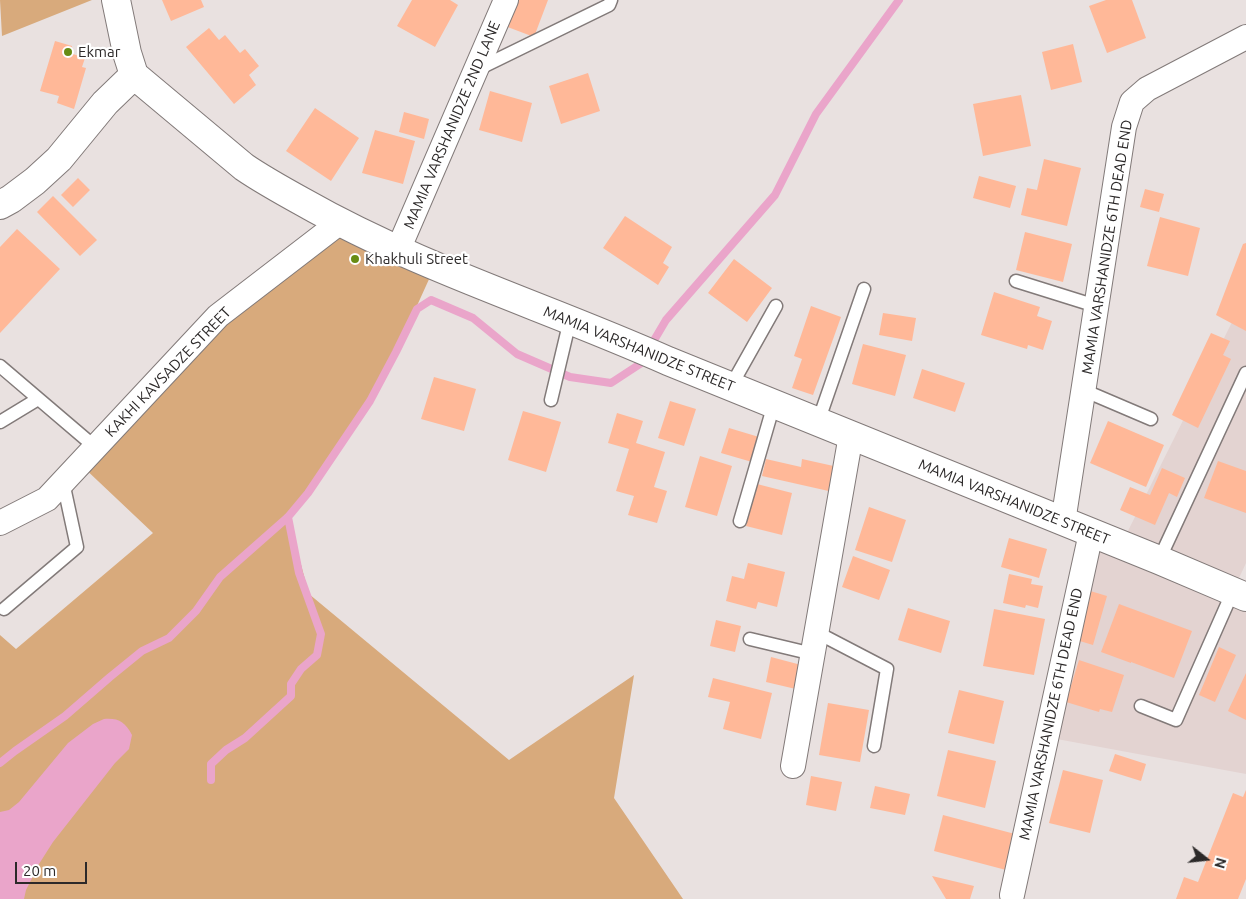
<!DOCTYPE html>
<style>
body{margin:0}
#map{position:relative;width:1246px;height:899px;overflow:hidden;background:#e9e1e0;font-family:Ubuntu,sans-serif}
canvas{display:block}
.north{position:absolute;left:1181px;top:834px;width:50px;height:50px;-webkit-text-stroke:4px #fff;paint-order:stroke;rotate:106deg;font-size:14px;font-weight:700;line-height:20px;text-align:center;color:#2c2929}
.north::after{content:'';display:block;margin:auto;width:18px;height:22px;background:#2c2929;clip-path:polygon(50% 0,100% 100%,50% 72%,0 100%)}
.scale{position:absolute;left:15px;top:862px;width:72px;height:22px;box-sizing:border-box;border:2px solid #2c2929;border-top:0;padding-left:6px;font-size:15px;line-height:18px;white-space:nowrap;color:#2c2929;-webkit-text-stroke:4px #fff;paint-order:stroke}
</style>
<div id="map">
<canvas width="1246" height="899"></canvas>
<div class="north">N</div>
<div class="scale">20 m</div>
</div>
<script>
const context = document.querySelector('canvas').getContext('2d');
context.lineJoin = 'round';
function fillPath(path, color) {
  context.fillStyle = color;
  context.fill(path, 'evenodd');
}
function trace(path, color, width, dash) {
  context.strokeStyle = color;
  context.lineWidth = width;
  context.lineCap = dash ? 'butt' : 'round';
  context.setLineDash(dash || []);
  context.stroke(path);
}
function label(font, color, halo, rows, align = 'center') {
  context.font = font + ' Ubuntu,sans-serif';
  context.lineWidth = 4.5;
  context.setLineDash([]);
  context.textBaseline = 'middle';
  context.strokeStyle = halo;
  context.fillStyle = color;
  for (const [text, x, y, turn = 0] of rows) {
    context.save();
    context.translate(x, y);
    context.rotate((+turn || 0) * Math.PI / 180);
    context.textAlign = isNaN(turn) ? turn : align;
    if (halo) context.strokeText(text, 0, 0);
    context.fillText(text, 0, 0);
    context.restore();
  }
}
const built = new Path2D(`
 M1246,294V563L1233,591L1246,597V774L1046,737L1091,533L1121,545Z`);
const green = new Path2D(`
 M0,0H92L2,36Z
 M339,223L435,266L396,352L370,401L308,493L288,517L309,594L509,760L634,675L614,798L683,899H0V635L16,649L153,533L80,464L218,316Z`);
const water = new Path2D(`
 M104,719C119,718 125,722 132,735L129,749L115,763L53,842L39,864L26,890L24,899H0V812L9,810L19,802L68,743L93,724Z`);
const stream = new Path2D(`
 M0,763L15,751L65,716L110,677L142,651L169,638L196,611L220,577L288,517L308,493L370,401L396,352L417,309L431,300L473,318L517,354L570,377L611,383L640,364L666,320L775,195L816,114L899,0
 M211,780V764L226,750L245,738L291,696V684L301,669L317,655L321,634L299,573L288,517`);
const building = new Path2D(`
 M162,0H201L204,7L171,21Z
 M412,0H450L458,5L435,47L397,26Z
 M514,0H548L534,37L505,26Z
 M1106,0H1132L1146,38L1107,53L1089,6Z
 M209,28L219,40L225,35L240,53L245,49L259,66L249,75L256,85L234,104L186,47Z
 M55,41L72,46L70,53L85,58L82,67L86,68L74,109L57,103L59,96L40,91Z
 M1073,44L1082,82L1051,90L1042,52Z
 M588,73L600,111L561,124L549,86Z
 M490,91L532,103L522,142L479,130Z
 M1021,95L1031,146L983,156L973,104Z
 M315,108L359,138L331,181L286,151Z
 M404,112L429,119L424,139L399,132Z
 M375,130L415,141L403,184L362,173Z
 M1044,159L1081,168L1067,226L1021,215L1027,188L1037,190Z
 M979,176L1016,186L1010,208L973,198Z
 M78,178L90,190L73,207L61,195Z
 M1145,189L1164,194L1159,212L1140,207Z
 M53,196L97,240L80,256L37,212Z
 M625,216L672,247L663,263L669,267L658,285L603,248Z
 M1160,217L1200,228L1188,276L1147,266Z
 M17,229L60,269L0,333V247Z
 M1025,232L1072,244L1063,282L1016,270Z
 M1246,243V331L1216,315L1243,244Z
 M734,259L772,288L747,322L708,293Z
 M994,292L1040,307L1037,316L1052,321L1043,350L1028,345L1027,349L981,335Z
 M811,306L841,317L813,395L792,388L802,359L794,356Z
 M883,313L916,318L912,341L879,335Z
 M1211,333L1230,341L1223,355L1231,359L1198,428L1172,415Z
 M863,344L906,355L895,396L852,384Z
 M922,369L965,383L955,412L913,398Z
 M434,377L476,389L464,431L421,419Z
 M670,401L696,409L684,446L658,438Z
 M523,411L561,422L546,472L508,460Z
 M617,413L643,421L636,443L665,452L654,487L667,491L657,523L628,515L634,496L616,491L629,449L608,443Z
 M1108,421L1164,445L1146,487L1090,463Z
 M729,428L759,437L752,462L721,453Z
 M700,456L732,466L717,516L685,507Z
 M766,459L801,467L802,459L838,467L833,492L762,476Z
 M1218,461L1246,471V513L1204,498Z
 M1162,468L1185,478L1177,497L1169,493L1155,525L1120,510L1130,487L1150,495Z
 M757,484L792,493L782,535L746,526Z
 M869,507L906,520L892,562L855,550Z
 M1009,538L1047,549L1039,578L1001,567Z
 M853,556L890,570L879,600L842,587Z
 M748,563L785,572L777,607L758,602L756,609L726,601L732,576L744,579Z
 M1009,574L1032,579L1031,584L1043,586L1038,608L1026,605L1025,608L1003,603Z
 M1087,590L1107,596L1093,645L1073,639Z
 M1119,604L1192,631L1174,678L1131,662V663L1101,652Z
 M908,608L950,621L941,653L898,640Z
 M994,609L1045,619L1034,675L983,666Z
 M716,620L741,626L735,652L710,646Z
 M1219,647L1236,655L1215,702L1199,695Z
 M771,657L805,666L800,690L766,682Z
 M1079,660L1124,675L1112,712L1100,709L1099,712L1066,702Z
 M1246,673V720L1228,711Z
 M713,678L772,693L761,739L723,729L730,702L708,697Z
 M959,690L1004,701L994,744L948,733Z
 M828,703L869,710L860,762L819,755Z
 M948,750L996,761L985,808L937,796Z
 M1115,754L1146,764L1141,781L1109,771Z
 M1063,770L1103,780L1090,833L1049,823Z
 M811,776L842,782L836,811L806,805Z
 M875,786L910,794L905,815L870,808Z
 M1246,790V879L1238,899H1176L1184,877L1198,882L1233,793L1243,797Z
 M943,815L1015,834L1006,870L934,851Z
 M932,876L974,886L970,899H946Z`);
const service = new Path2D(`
 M476,70L609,5L611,0
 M1016,281L1096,306
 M0,366L95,447
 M731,386L776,306
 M1083,390L1151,419
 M551,400L570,320
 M0,422L38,399
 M818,422L864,289
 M740,521L774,404
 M1159,560L1246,373
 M4,609L77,547L63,482
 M816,632L887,669L874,746
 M750,639L813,654
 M1141,706L1176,720L1233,591`);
const minor = new Path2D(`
 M398,250L506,0
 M1063,522L1124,127L1132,102L1147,89L1246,37
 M0,523L47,499L218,316L339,223
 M793,766L851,435
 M1012,895L1091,533`);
const tertiary = new Path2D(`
 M116,0L127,53L134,75L244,167C263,180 283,191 303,202C419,268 547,307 668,361L1159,560L1246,597
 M0,205L11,199L35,181L59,159L105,103L134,75`);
const markers = [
 [68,52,5,"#688c14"],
 [355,259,5,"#688c14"]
];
const poiNames = [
 ["Ekmar",78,52],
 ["Khakhuli Street",365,259]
];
const streetNames = [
 ["MAMIA VARSHANIDZE 2ND LANE",452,125,-67],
 ["MAMIA VARSHANIDZE 6TH DEAD END",1107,247,-81],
 ["MAMIA VARSHANIDZE STREET",639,349,22],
 ["KAKHI KAVSADZE STREET",168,372,-46],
 ["MAMIA VARSHANIDZE STREET",1014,502,22],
 ["MAMIA VARSHANIDZE 6TH DEAD END",1051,714,-78]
];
fillPath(built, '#e3d3d1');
fillPath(green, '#d8aa7c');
fillPath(water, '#eaa5ca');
trace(stream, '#eaa5ca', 8);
fillPath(building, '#ffb898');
trace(service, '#827a79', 15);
trace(minor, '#827a79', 26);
trace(tertiary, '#827a79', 30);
trace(service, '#fff', 12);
trace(minor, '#fff', 24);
trace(tertiary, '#fff', 28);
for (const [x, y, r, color] of markers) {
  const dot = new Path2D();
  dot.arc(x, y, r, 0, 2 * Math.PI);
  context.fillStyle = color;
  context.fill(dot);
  trace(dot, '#fff', 2);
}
label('15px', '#2c2929', '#fff', poiNames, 'left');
label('15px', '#2c2929', '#fff', streetNames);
</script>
